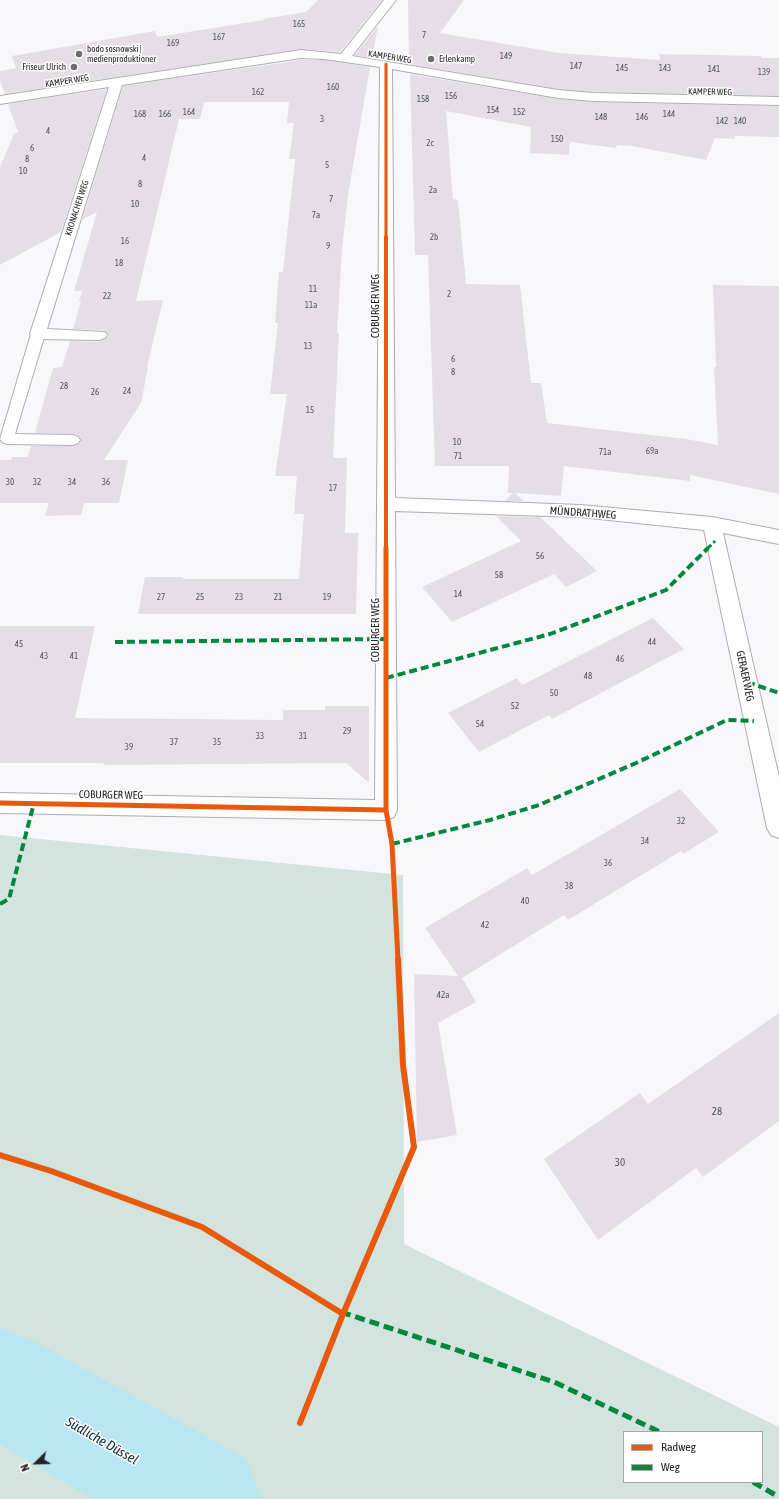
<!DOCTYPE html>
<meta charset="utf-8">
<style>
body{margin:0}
#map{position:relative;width:779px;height:1499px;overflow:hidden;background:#f8f8fc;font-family:"Asap Condensed",sans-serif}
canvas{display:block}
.legend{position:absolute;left:623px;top:1431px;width:140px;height:52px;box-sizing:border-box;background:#fff;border:1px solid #a7a7a9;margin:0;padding:5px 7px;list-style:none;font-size:12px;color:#232327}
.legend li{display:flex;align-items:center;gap:8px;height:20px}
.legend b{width:20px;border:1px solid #a7a7a9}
.north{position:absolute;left:16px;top:1443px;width:40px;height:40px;-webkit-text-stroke:3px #fff;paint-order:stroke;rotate:247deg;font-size:11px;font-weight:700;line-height:16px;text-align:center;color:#232327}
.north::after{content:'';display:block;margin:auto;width:14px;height:18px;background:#232327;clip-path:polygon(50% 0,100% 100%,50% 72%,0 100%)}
</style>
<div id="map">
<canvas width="779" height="1499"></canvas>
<ul class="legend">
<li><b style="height:5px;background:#e8590c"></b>Radweg</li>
<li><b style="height:5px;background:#00873e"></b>Weg</li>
</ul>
<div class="north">N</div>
</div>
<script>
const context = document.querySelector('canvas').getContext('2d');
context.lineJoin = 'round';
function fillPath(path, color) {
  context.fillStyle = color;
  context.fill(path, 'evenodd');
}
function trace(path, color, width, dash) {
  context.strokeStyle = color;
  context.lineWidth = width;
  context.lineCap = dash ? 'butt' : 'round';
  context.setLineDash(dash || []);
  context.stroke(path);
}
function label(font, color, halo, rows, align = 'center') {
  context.font = font + ' "Asap Condensed",sans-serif';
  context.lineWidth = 3;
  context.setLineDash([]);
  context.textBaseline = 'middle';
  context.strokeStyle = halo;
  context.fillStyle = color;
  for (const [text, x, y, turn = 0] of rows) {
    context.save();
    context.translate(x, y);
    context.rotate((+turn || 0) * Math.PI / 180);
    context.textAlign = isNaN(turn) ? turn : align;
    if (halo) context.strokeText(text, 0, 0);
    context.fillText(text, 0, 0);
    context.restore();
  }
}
const green = new Path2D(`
 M0,835L403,875L404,1244L779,1427V1499H0ZM624,1432H762V1482H624Z`);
const river = new Path2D(`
 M0,1328L39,1344L245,1458L262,1499H93L0,1444Z`);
const building = new Path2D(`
 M318,0H382L340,52L301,49L5,94L0,81V71L16,68L12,56L155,31L157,37L264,20L263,19L306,12Z
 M408,0H464L440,33L559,53L660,60L659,54L761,56V58H779V96L593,92L558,89L409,64Z
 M378,26L372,58L355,55Z
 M301,60H324L370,67L348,195L342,250L337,333H339L333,458H347L345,533H358L356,614H138L145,577H183V579H299L304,514H294L297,476H275L287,394H270L278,323H275L279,272H283L295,159H289L294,123H287L289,102H204L200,119H179L136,301L163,300L147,367H148L141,403L104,460H128L119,503H84L81,515L45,516L49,503H0V460H11L12,457H28L31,446H73L79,444L81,441L79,436L73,434L35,433L53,368L62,367L70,341L99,342L105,339L108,336L105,330L73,329L81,301H79L82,291H74L97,212L82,220L123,86Z
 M410,74L558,99L593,102L779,106V137L735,136V139L715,138L706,160L632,146L617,145L616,148L570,142L569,155L530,153L531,127L446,111L453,199L458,200L466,284L520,285L531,383H541L547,423L686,439L718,445L714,367H716L713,285L779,286V494L690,475V481L564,466L561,496L515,493L524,501H505L513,493H508L509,466H435L428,255H415Z
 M107,89L61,232L0,265V167L14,134L18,132L8,104Z
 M496,516L540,517L597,571L566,587L554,574L452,622L422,587L521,541Z
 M653,618L684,649L552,719L549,715L479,752L448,713L517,678L522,685Z
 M0,626H95L75,718L283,720V710H325V706H369V783L346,763L103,765L104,763H0Z
 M680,789L719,832L683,854L681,851L568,920L564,915L462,978L476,1002L438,1023L457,1135L417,1142L414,974L458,976L425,928L527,868L532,875Z
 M779,1013V1121L703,1177L696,1168L598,1240L544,1159L640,1093L648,1104Z`);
const service = new Path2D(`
 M38,330L43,331L45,334L15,434L73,435L78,437L80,440L78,443L73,445L7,444L2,442L0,439L31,334L33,331Z`);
const minor = new Path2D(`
 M384,0H396L352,56L558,90L593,93L779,97V105L593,101L558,98L392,69L395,498L580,505L712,517L779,530V544L723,533L779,777V838L771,835L767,828L704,530L580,517L395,511L397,810L394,817L386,820L0,813V793L375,800L380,67L324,59L301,58L122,85L47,329L105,332L107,335L105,338L99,340L38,339L32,337L30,334L109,87L0,104V96L301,50L341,54Z`);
const quietFar2 = new Path2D(`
 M707,549L715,541`);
const quietFar1 = new Path2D(`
 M115,642L386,639
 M386,678L550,634L666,590L708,548
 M747,682L779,693
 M392,844L490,820L539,805L636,763L727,720L754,721
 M0,904L9,899L34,803`);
const quiet = new Path2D(`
 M341,1312L554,1382L660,1432
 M753,1482L779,1497`);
const cyclewayFar3 = new Path2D(`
 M386,64V238`);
const cyclewayFar2 = new Path2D(`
 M386,237V549`);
const cyclewayFar1 = new Path2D(`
 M386,548V810L392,844L398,960
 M0,803L386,810`);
const cycleway = new Path2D(`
 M0,1155L51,1171L202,1227L343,1314
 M300,1423L343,1314L414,1147L403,1065L398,959`);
const markers = [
 [79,54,4,"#6e6e72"],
 [431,59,4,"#6e6e72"],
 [74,67,4,"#6e6e72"]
];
const numberNames = [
 ["165",299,24],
 ["7",424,35],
 ["167",219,37],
 ["169",173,43],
 ["149",506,56],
 ["147",576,66],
 ["145",622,68],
 ["143",665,68],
 ["141",714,69],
 ["139",764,72],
 ["160",333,87],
 ["162",258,92],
 ["156",451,96],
 ["158",423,99],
 ["154",493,110],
 ["164",189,112],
 ["152",519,112],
 ["168",140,114],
 ["166",165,114],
 ["144",669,114],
 ["148",601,117],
 ["146",642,117],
 ["3",322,119],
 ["142",722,121],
 ["140",740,121],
 ["4",48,131],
 ["150",557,139],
 ["2c",430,143],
 ["6",32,148],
 ["4",144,158],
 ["8",27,159],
 ["5",327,165],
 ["10",23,171],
 ["8",140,184],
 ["2a",433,190],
 ["7",331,199],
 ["10",135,204],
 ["7a",316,215],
 ["2b",434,237],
 ["16",125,241],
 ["9",328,246],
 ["18",119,263],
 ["11",313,289],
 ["2",449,294],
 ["22",107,296],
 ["11a",311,305],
 ["13",308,346],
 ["6",453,359],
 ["8",453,372],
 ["28",64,386],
 ["24",127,391],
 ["26",95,392],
 ["15",310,410],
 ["10",457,442],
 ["69a",652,451],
 ["71a",605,452],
 ["71",458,456],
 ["30",10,482],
 ["32",37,482],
 ["34",72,482],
 ["36",106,482],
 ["17",333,488],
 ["56",540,556],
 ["58",499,575],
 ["14",458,594],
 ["27",161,597],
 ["25",200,597],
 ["23",239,597],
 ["21",278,597],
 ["19",327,597],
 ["44",652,642],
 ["45",19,644],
 ["43",44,656],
 ["41",74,656],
 ["46",620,659],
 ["48",588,676],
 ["50",554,693],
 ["52",515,706],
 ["54",480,724],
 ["29",347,731],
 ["33",260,736],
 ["31",303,736],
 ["37",174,742],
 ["35",217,742],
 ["39",129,747],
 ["32",681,821],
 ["34",645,841],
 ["36",608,863],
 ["38",569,886],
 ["40",525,901],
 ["42",485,925],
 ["42a",443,995]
];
const farPoinames = [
 ["bodo sosnowski |",87,49],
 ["medienproduktioner",87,59],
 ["Erlenkamp",439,59],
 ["Friseur Ulrich",66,67,"right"]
];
const farStreetnames = [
 ["KAMPER WEG",390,57,9],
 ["KAMPER WEG",67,81,-9],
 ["KAMPER WEG",710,92,1],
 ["KRONACHER WEG",77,208,-72]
];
const streetNames = [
 ["COBURGER WEG",376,306,-90],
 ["MÜNDRATHWEG",583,513,4],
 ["COBURGER WEG",376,630,-90],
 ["GERAER WEG",745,676,78],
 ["COBURGER WEG",111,795,1]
];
const nearNumbernames = [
 ["28",717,1112],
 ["30",620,1163]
];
const nearWaternames = [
 ["Südliche Düssel",102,1441,30]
];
fillPath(green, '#d2e4dd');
fillPath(river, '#b9e6f3');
fillPath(building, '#e6dee7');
trace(service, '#adadb1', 2);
trace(minor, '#adadb1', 2);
fillPath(service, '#fefeff');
fillPath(minor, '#fefeff');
trace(quietFar2, '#00873e', 3, [6, 3]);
trace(quietFar1, '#00873e', 4, [8, 4]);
trace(quiet, '#00873e', 5, [10, 5]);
trace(cyclewayFar3, '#e8590c', 3);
trace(cyclewayFar2, '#e8590c', 4);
trace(cyclewayFar1, '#e8590c', 5);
trace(cycleway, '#e8590c', 6);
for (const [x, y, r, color] of markers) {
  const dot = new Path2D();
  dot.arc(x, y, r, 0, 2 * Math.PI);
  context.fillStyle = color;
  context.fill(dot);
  trace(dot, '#fff', 1.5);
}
label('9px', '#57555a', null, numberNames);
label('9px', '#232327', '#fff', farPoinames, 'left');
label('9px', '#232327', '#fff', farStreetnames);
label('11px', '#232327', '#fff', streetNames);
label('11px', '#57555a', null, nearNumbernames);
label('italic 14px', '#0e2e36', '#fff', nearWaternames);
</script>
